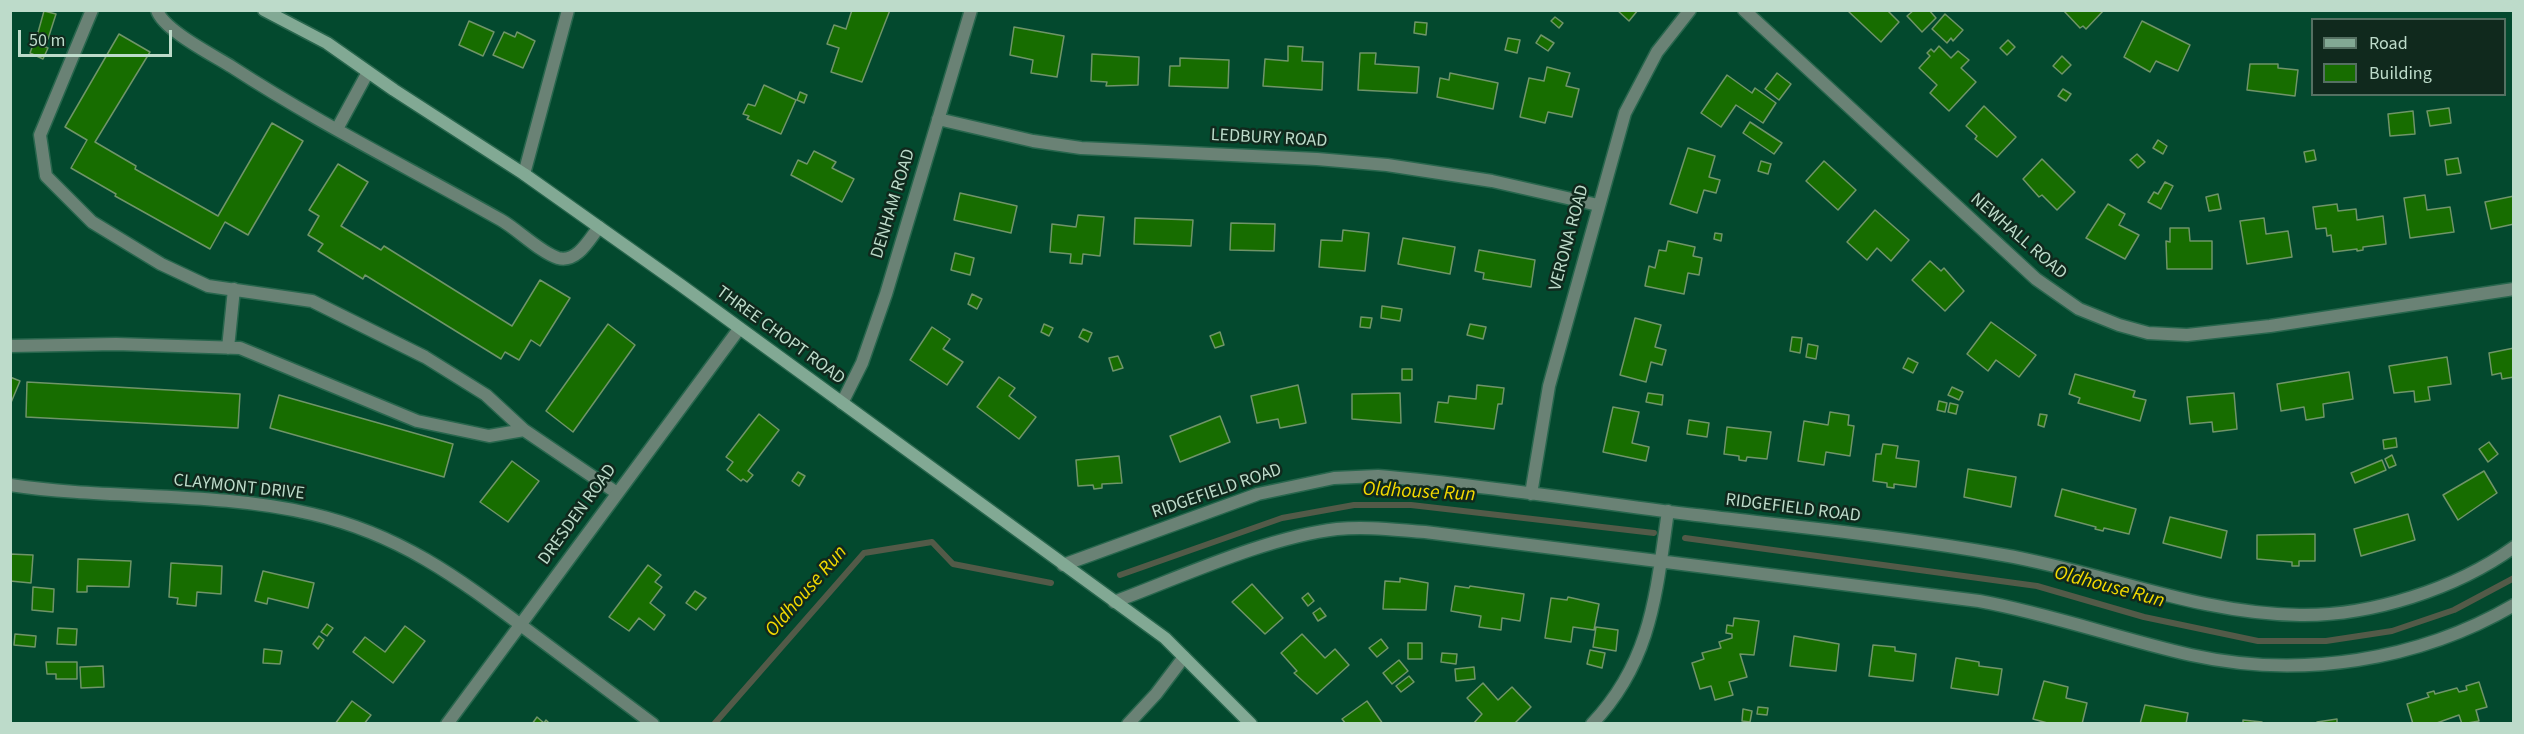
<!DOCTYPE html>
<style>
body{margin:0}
#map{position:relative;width:2524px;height:734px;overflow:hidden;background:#03492e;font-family:"Source Sans 3",sans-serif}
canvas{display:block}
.frame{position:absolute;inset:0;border:12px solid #bddbca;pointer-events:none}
.legend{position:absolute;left:2311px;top:18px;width:195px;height:78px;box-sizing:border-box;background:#10291d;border:2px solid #557062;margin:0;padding:8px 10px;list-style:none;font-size:18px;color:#bddbca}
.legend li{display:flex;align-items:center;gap:12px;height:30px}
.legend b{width:30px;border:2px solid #557062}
.scale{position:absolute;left:18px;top:30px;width:154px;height:27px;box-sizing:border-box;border:3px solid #bddbca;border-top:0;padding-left:8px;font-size:18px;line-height:21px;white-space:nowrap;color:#bddbca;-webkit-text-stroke:4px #10291d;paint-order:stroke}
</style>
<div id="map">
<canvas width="2524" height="734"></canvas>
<div class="frame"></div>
<ul class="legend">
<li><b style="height:8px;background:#82a994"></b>Road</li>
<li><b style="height:16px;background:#176d00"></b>Building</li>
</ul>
<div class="scale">50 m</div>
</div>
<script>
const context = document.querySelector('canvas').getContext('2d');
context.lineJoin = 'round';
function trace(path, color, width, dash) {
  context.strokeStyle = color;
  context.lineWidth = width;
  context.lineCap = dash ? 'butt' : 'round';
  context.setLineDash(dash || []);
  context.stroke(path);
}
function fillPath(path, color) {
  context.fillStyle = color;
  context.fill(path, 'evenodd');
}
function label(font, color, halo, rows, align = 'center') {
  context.font = font + ' "Source Sans 3",sans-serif';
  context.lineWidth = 5;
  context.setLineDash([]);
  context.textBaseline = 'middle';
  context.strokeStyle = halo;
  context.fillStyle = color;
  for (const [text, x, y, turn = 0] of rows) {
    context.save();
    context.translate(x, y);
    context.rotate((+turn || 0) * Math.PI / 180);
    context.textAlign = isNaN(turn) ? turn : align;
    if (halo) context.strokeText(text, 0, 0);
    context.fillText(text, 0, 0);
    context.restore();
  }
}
const stream = new Path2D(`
 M1685,538L2037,586L2144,617L2258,641H2326L2392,631L2454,610L2514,578
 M1120,575L1282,518L1354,505H1411L1654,533
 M715,723L864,553L932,542L953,564L1051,583`);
const building = new Path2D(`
 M852,10H890L862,82L831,72L839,48L827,44L834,25L846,29Z
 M1617,10H1638L1629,21Z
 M1887,10L1899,22L1881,42L1848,11Z
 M1914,10H1929L1936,18L1922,32L1907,16Z
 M2063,10H2104L2086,29L2083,26L2080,28Z
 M44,11L56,14L48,39L37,36Z
 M1945,14L1963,30L1953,41L1951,38L1947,43L1932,29Z
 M1555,17L1563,23L1559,28L1551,21Z
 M469,21L494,32L483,56L459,45Z
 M2142,21L2190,45L2178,71L2156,61L2150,72L2124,57Z
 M1415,22L1427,23L1426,35L1414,33Z
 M1014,27L1064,36L1057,77L1031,73L1033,60L1010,55Z
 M504,32L515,37L517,32L535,41L523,68L493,55Z
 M119,34L150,52L95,142L136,166L135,169L218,216L272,123L303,141L248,235L225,222L210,249L115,196L116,194L71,168L87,140L65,127Z
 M1541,35L1554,43L1548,51L1536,43Z
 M1508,38L1520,40L1517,53L1505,50Z
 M2008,40L2015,47L2007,55L2000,48Z
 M34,42L48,48L43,59L30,53Z
 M1288,46L1303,47L1302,61L1323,62L1322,90L1263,86L1265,59L1288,61Z
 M1939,46L1951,58L1958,51L1969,60L1961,68L1976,82L1949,111L1930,93L1937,85L1919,68L1930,56L1927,53L1931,49L1934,52Z
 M1360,53H1376L1375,64L1419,67L1417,93L1358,90Z
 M1092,54L1139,57L1138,85L1106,86L1107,82L1091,81Z
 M2062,56L2071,65L2062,74L2053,66Z
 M1180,58L1229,60L1228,88L1169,86L1170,66H1180Z
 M2250,64H2278V68L2298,70L2295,96L2247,90Z
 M1547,67L1570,73L1566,86L1579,89L1572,117L1548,112L1545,123L1520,117L1529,78L1544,81Z
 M1450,73L1498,83L1493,109L1437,97L1440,78L1449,80Z
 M1777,73L1791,84L1779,100L1765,89Z
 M1727,75L1752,93L1755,88L1776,103L1763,123L1736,105L1721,127L1701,113Z
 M764,85L796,100L781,134L747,119L749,116L743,114L748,104L755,106Z
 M2063,89L2071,94L2066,101L2058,96Z
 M800,92L807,95L804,103L797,100Z
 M1984,106L2016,137L1997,157L1975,139L1977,136L1966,126Z
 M2449,108L2451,123L2430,126L2427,111Z
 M2413,111L2415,134L2390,136L2388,114Z
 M1750,122L1782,143L1774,154L1743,133Z
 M2158,140L2167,146L2163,154L2153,148Z
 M1688,148L1715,156L1709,177L1720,180L1716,193L1704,190L1697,213L1670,204Z
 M2314,150L2316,160L2306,162L2304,152Z
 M814,151L836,162L832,168L854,179L842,202L791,175L798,160L807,164Z
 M2137,154L2145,162L2138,168L2130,160Z
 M2458,158L2461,173L2447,175L2445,160Z
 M2042,159L2075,192L2057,210L2042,195L2039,197L2023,179Z
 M1761,161L1771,164L1768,174L1758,171Z
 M1824,161L1856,190L1838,210L1806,181Z
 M338,164L368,182L341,226L381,250L384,246L512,326L540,280L570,298L540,346L531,340L519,360L505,352L501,359L365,275L363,279L318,251L323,244L308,235L319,216L309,210Z
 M2165,182L2173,186L2161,209L2148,202L2154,192L2158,194Z
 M960,193L1017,206L1011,233L954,220Z
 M2218,194L2221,209L2209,211L2206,197Z
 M2425,195L2427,210L2450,207L2454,232L2410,238L2404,198Z
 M2514,196V224L2491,229L2485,202Z
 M2108,204L2125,214L2119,225L2139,235L2125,259L2086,238Z
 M2337,204L2338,211L2356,209L2357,220L2383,216L2386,244L2363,247V250L2357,251V249L2333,252L2331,235L2327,236L2326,228L2316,229L2313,207Z
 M1875,210L1909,240L1891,261L1877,248L1867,260L1847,242Z
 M1078,215L1104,217L1100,256L1083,254L1082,264L1070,263L1071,254L1050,252L1052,224L1076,227Z
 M1135,218L1193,220L1191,246L1134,244Z
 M2264,218L2266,234L2288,231L2292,257L2247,264L2240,221Z
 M1231,223L1275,224L1274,251L1230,250Z
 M2170,228H2189L2190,241H2212V269H2167L2166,241L2170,242Z
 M1343,230L1369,233L1365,271L1319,267L1321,240L1342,241Z
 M1715,233L1722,234L1721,241L1714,239Z
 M1403,238L1455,247L1450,274L1398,264Z
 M1668,241L1695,247L1693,256L1702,258L1699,275L1688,273L1684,294L1645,286L1649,266L1655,268L1659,250L1666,251Z
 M1479,250L1535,260L1531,287L1483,279L1484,273L1475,271Z
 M955,253L974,258L970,275L951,270Z
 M1930,261L1941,271L1944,268L1964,291L1945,311L1912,280Z
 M972,294L982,299L977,309L968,304Z
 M1382,306L1402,309L1400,321L1381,318Z
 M1361,317L1372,318L1370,328L1360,327Z
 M1635,318L1661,325L1655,347L1666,350L1662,365L1651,362L1646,382L1620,375Z
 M1991,322L2036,355L2019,377L1996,360L1988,371L1967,354Z
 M608,324L635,345L573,432L546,411Z
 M1044,324L1053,328L1049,336L1041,332Z
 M1470,324L1486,327L1483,339L1467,335Z
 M932,327L950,339L943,349L963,362L947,385L910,360Z
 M1083,329L1092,333L1088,342L1079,337Z
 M1220,332L1224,345L1215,348L1210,336Z
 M1792,337L1802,338L1800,353L1790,351Z
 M1808,344L1818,346L1816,359L1806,357Z
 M2514,348V377L2502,379L2501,373L2492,375L2489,353Z
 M1118,356L1123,368L1113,371L1109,358Z
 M2447,357L2451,384L2428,387L2430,400L2415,402L2414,391L2394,393L2389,366Z
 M1908,358L1918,363L1913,373L1903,368Z
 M1402,369H1412V380H1402Z
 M2349,372L2353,399L2323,404L2324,417L2306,420L2304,407L2281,411L2277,384Z
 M2075,374L2135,391L2133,397L2146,400L2140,421L2078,403L2080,398L2069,394Z
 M10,377L20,381L10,405Z
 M999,377L1015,388L1009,396L1036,417L1019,439L977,407Z
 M27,382L240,394L238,428L26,417Z
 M1298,385L1306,423L1280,428L1278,419L1257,423L1251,396Z
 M1477,385L1504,388L1502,404H1498L1494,429L1435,422L1438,402L1448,403L1449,396L1476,399Z
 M1952,387L1963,392L1959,400L1948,395Z
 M1400,393L1401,423L1352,419V394Z
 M1648,393L1663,395L1662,405L1646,402Z
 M2234,393L2237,429L2213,432L2212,422L2190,424L2187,397Z
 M279,395L453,444L444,477L270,428Z
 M1939,401L1947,403L1945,412L1937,410Z
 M1950,403L1958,405L1956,414L1948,412Z
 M1613,407L1639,412L1632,443L1649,447L1646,461L1603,452Z
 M1830,412L1849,415L1848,425L1854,426L1850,456L1826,452L1824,465L1798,461L1804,421L1828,425Z
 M759,414L779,430L748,471L753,475L747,482L743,479L741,481L727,470L733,462L726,457Z
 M2040,414L2047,415L2044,427L2038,425Z
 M1220,416L1230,442L1180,462L1170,436Z
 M1689,420L1709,423L1707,437L1687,434Z
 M1727,427L1771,432L1767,459L1747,457L1746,461L1739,460V456L1724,454Z
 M2396,438L2397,447L2384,449L2383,440Z
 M2489,442L2498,454L2488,462L2479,449Z
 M1883,444L1898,446L1896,458L1919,461L1916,487L1894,484V488L1887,487V483L1873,481L1876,454H1881Z
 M2392,455L2396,465L2389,468L2385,459Z
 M1119,456L1122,483L1102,484V488L1094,489L1093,485L1078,486L1076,460Z
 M2382,460L2386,470L2355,483L2351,473Z
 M512,461L539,481L508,522L480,502Z
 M1968,469L2016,477L2011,507L1964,497Z
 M2484,471L2497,493L2458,520L2443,495Z
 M798,472L805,476L799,486L792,481Z
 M2062,489L2136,509L2129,534L2104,528L2103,531L2095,529L2096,527L2055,516Z
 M2408,514L2415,540L2361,556L2354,529Z
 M2170,517L2227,531L2221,558L2163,543Z
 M2315,534V561H2299V566H2292V562L2257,559V535Z
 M10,554L33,555L31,583L10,581Z
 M78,559L131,561L129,587L87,586V592H77Z
 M171,563L222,566L221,594L197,592L196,606L177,604L178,598L169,597Z
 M648,565L661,575L655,582L662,587L650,603L665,615L654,630L639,618L629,631L609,617Z
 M263,571L314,583L308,608L268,598L267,604L255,601Z
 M1400,578L1428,583L1426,610L1383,609L1385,581L1400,582Z
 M1252,584L1283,618L1265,634L1232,602Z
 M1455,586L1469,588L1470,586L1524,594L1520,621L1502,618L1501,630L1479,627L1481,616L1451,611Z
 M33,587L54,589L53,612L32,610Z
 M695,591L706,598L696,610L686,603Z
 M1308,593L1314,601L1308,606L1302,598Z
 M1568,597L1599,604L1594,630L1573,627L1571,642L1545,638L1551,598L1567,600Z
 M1320,608L1326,616L1318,621L1313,613Z
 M1734,618L1759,621L1754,655L1740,654L1747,677L1729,682L1733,695L1715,700L1711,686L1700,689L1692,663L1704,659L1702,653L1721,648L1719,642L1732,638V634L1726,633L1727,625L1733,626Z
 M327,624L333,628L327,636L321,632Z
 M405,626L425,641L393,683L353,652L365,637L385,652Z
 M1596,627L1618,630L1616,651L1593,647Z
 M58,628L77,629L76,645L57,644Z
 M15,634L36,636L35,647L14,645Z
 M1302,634L1325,658L1335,649L1349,665L1317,694L1294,673L1297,671L1281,653Z
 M319,636L324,640L318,649L313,644Z
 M1794,636L1839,644L1836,671L1790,666Z
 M1381,639L1388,648L1377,657L1369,648Z
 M1408,643H1422V659H1408Z
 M1873,645L1895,647V651L1916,654L1913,681L1869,676Z
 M264,649L282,651L280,664L263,663Z
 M1590,650L1605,653L1602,668L1587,664Z
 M1442,653L1457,654L1456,664L1441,662Z
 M1956,658L1979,662V666L2002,669L1998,695L1951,688Z
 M1399,660L1408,671L1392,684L1383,673Z
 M46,662H77V679H56V674H47Z
 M103,666L104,687L81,688L80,667Z
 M1474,667L1475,679L1456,681L1455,669Z
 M1409,676L1414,682L1401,692L1396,686Z
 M2044,681L2068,687L2066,698L2087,703L2082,724H2051L2033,719Z
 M2479,682L2487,707L2476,710L2479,721L2462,724L2459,715L2434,724H2413L2407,704L2429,697L2427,693L2434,691L2435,694L2457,688L2459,692L2467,690L2466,686Z
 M1483,683L1498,700L1512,687L1531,707L1514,724H1473L1482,714L1467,698Z
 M352,701L371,715L364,724H335Z
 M1367,701L1383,724H1346L1342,719Z
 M2145,705L2188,713L2186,724H2140Z
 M1758,707L1768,708L1767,715L1757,714Z
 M1743,709L1752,711L1750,722L1742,721Z
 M537,717L544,723L546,720L550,724H532Z
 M2337,719V724H2318L2317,722Z
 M2243,720L2262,722V724H2243Z`);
const service = new Path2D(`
 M92,10L40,135L46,176L92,222L161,264L208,286L312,301L425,357L486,395L524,430L617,493
 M157,10C163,30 213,55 232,67C318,123 411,169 501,220C517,229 541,253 558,258C577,263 589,240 599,227
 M337,129L368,72
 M524,174L568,10
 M10,346L116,344L240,348L417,421L489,436L524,430
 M228,348L234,289
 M1128,724L1156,694L1184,657`);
const minor = new Path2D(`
 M1744,10L2036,279L2079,309L2119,325L2148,333L2187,335L2270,326L2514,289
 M938,119L1033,141L1081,148L1317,159L1387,165L1492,181L1598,205
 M842,403L862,363L886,294L971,10
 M10,485C110,500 214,491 312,514C399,534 457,577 526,629C568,660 610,692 653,724
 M1531,494L1549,386L1625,113L1657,52L1690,10
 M1063,565L1258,494L1334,478L1378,476C1484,485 1590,502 1696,515C1799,527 1902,537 2003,555C2103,572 2197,614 2300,615C2371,616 2456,589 2514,547
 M1114,602C1181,577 1267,537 1337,529C1367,526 1396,530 1425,532L1979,601C2051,614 2120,639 2191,655C2300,679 2418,661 2514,605
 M447,724L739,329
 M1592,724C1652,661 1656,593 1668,511`);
const secondary = new Path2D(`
 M264,10L327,43L394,90L524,174L682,286L1165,638L1251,724`);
const streetNames = [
 ["LEDBURY ROAD",1269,139,3],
 ["DENHAM ROAD",894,204,-73],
 ["NEWHALL ROAD",2018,237,41],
 ["VERONA ROAD",1570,238,-75],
 ["THREE CHOPT ROAD",780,336,36],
 ["CLAYMONT DRIVE",239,488,6],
 ["RIDGEFIELD ROAD",1217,492,-19],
 ["RIDGEFIELD ROAD",1793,509,7],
 ["DRESDEN ROAD",578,515,-54]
];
const waterNames = [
 ["Oldhouse Run",1419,493,3],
 ["Oldhouse Run",2109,588,15],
 ["Oldhouse Run",807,592,-49]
];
trace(stream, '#535a48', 6);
fillPath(building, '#176d00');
trace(building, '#6f9568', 1.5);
trace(service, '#28664d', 15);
trace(minor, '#28664d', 15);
trace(secondary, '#28664d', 15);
trace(service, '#6a8275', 12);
trace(minor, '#6a8275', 12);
trace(secondary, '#82a994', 12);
label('18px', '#bddbca', '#10291d', streetNames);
label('italic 20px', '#f3d900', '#10291d', waterNames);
</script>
